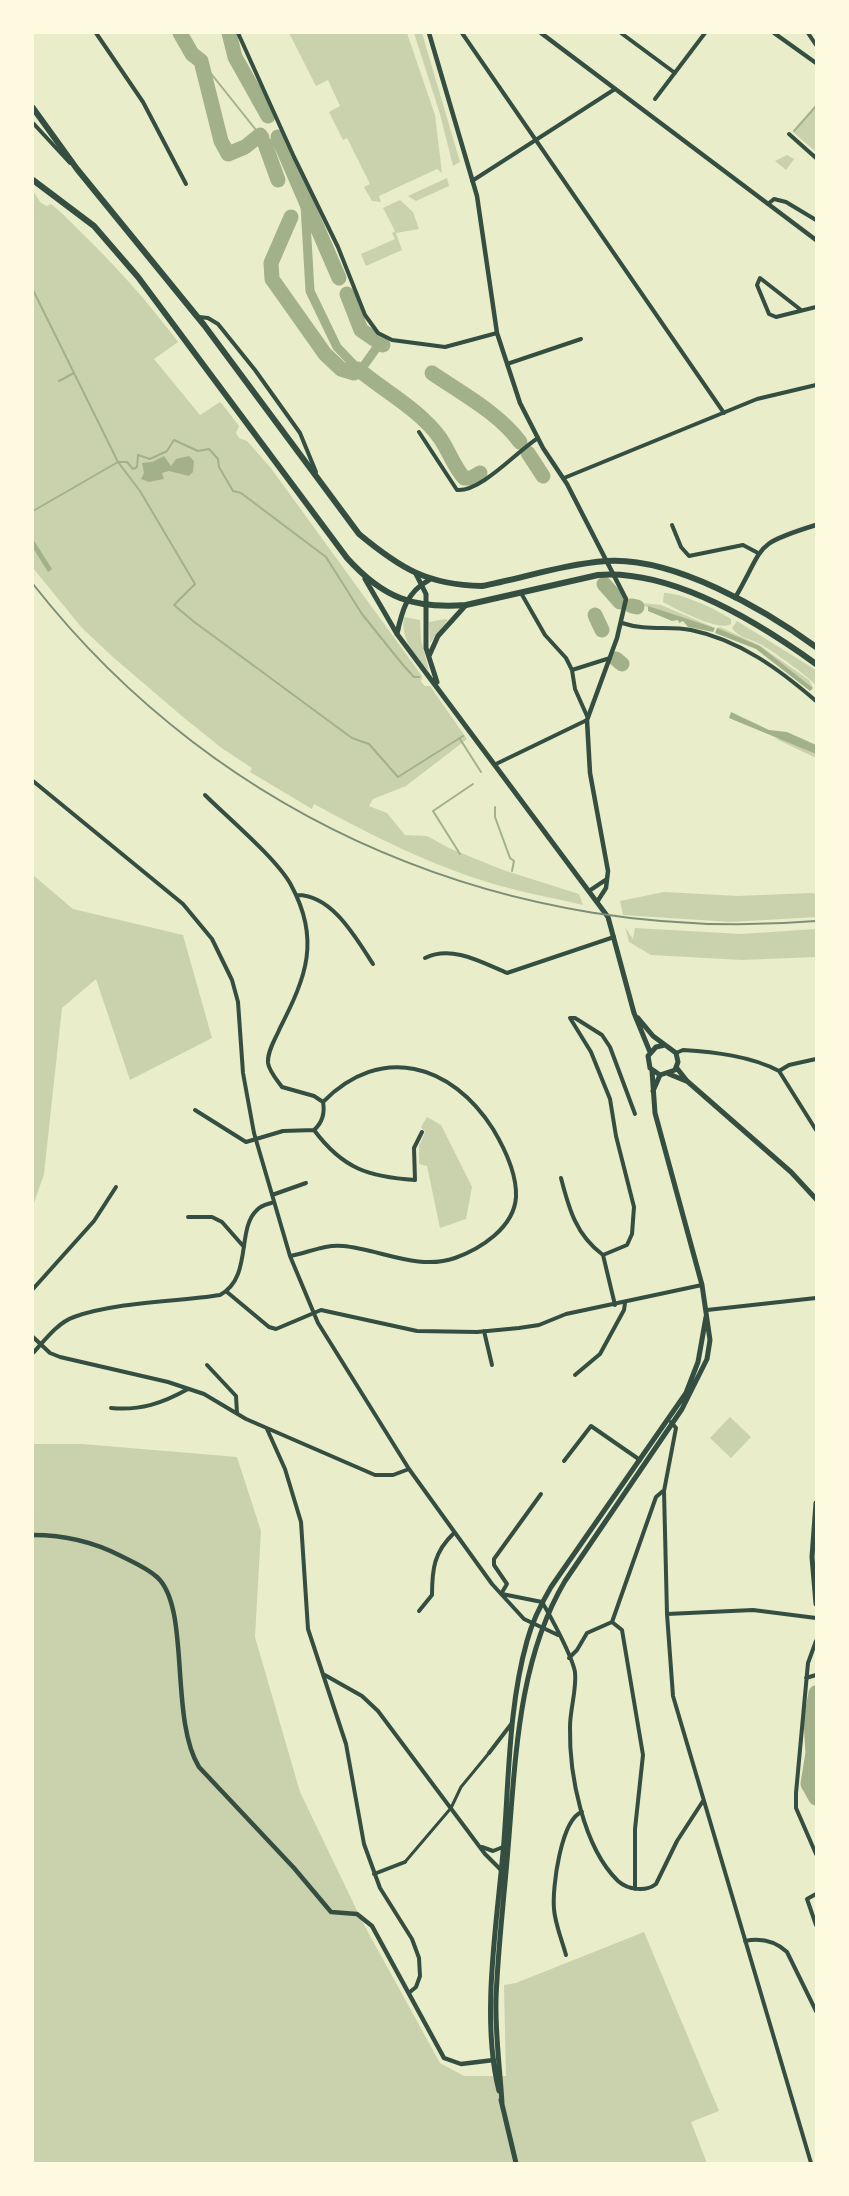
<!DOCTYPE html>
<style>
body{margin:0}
#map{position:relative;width:849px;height:2196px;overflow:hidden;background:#e9edc9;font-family:Spectral,serif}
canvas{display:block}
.frame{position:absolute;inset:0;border:34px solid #fefae0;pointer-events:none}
</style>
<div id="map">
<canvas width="849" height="2196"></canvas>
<div class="frame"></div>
</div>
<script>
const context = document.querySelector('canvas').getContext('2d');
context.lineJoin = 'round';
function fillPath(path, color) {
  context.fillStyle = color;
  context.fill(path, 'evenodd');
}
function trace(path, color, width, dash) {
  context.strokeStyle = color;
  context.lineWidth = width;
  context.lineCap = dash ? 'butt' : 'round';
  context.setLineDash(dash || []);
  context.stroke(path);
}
const green = new Path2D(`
 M289,33H407L435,115L442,173L437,169L379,196L381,202L372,201L364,187L370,184L347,138L343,140L329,112L340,106L328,80L316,86Z
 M414,33H422L460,162L453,166L440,114Z
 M816,106V152L793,132Z
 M787,155L794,159L786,170L775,161Z
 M447,178L449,186L416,201L408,196Z
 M33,191L41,203L47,206L51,204C66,216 78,230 92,243C123,274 152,307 178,342L154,359L200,415L220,402L222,404L239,426L236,433L239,438L247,441L270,467L422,676L421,682L425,686H430L467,739L406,786L373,799L369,806L387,813L405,835L427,836L449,848L503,870L579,894L583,905C554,898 525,893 497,885C432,866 373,836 314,804L312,809L250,772L252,768L223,749L183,717L114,658L82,628L33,568Z
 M400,200L413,212L419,229L396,233L402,250L366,266L361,254L395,239L392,233L395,231L383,208Z
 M664,593C679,592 718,610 731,619V624C719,632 676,609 663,602Z
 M632,602L661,605L715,628C687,619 658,611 632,602Z
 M404,617L420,620L421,640L429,671C415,657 400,638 404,617Z
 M445,619L448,620L430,643L429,622Z
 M737,621L816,670V686C811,678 770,649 760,644C751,639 737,637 732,628Z
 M720,627L759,645L809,680L813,688L760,646L717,628Z
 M774,738L786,740L816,754V758Z
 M33,875L73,909L183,935L212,1038L130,1080L96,979L62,1008L44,1174L33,1206Z
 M664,892L738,896L811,893L816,894V917L731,922L623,915L620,901Z
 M625,927L633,939L635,928L741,934L816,929V957L742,960L651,955L629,942Z
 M427,1117L441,1125L472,1187L466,1219L440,1228L427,1166L419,1164V1146L425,1132L421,1127Z
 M730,1417L751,1437L731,1458L710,1438Z
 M33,1444H82L237,1457L261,1531L255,1637L300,1792L363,1923L440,2063L464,2076H506L504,1985L516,1983L644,1932L719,2111L691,2122L707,2163H33Z`);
const water = new Path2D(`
 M164,456L171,466L176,459L189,456L194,461L193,472L189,476L169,471L162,473L164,479L149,482L141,479L144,473L142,463L152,462Z
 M33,539L52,569L48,572L33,548Z
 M648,606L715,628L713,632L688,627L683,621L679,623L678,620L672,621L648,611Z
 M717,628L760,646L813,688L810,691L756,649L715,633Z
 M731,712L769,730L787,732L816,745V754L729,718Z`);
const stream = new Path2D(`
 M201,61L260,135
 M794,131L816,106
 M33,290L118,462H127L133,469L137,467L138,455L150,459L167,451L174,440L198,451L209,449L218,459L219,467L233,491L241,493L326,557L362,614L403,665L414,677H419
 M59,381L74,373
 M33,511L118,462L140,491L195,584L174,605L193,621L352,738L369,744L398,777L463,736
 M460,739L481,772
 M495,807V817L510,858L514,861L512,871
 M460,854L433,811L473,784`);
const canal = new Path2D(`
 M305,205L310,291L337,347L358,369
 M360,371L380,343`);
const river = new Path2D(`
 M180,33L192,54L201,61L221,141L228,154L245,147L260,135L262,138
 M229,33L235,57L268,116
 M278,137L339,278
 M265,144L278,180
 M291,217L271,263L272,279L325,354L341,369L354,373L358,369C384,391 419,409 440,438C449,451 453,465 464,478H471L480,473
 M347,294L361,330L383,345
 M432,373C461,393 499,413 520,442
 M528,453L543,476
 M604,584L620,602
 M632,606L637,607
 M595,615L602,630
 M616,659L622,664
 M816,1693L811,1720L813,1753L808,1784L816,1798`);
const pedestrian = new Path2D(`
 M405,1862L451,1808L461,1787L489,1753`);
const minor = new Path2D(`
 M96,33L143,102L186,184
 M238,33L294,157L338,247L365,315L378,333L392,340L445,347L497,333
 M462,33L724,413
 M621,33L675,73
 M774,33L816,63
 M808,33L816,45
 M655,99L705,33
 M33,123L70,163
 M789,134L816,158
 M472,181L615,89
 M768,204L774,199L786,202L816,220
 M801,310L760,278L757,285L769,314L776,317L816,307
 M199,317L208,318L218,324L255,370L300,433L316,472
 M507,364L581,339
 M419,432L457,490C481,492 516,452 538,438
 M564,478L757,399L816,385
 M672,525L681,547L689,556L743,545L758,553
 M521,593L545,635L566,658L572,670L575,689L587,716
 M622,623C646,631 668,626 691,630C740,640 780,670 816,701
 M572,670L610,658
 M496,764L587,720
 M33,781L183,904L212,939L232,980L238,1002L243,1073L254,1133L290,1256L318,1323L409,1469L492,1584L524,1619L558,1635
 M205,795C227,817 277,859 291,885C321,940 306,977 280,1028C276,1038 267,1051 268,1063C269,1071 277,1080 282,1087L314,1096L323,1102
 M296,895C332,894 356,938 373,964
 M425,958C452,945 481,962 507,973L614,937
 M676,1053L683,1050C714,1052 751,1056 779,1071L789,1065L816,1059
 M779,1071L816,1130
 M195,1110L246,1142L283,1131L314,1130C323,1122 325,1113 323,1102
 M314,1130C343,1169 369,1177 415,1180L414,1148L422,1132
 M561,1178C569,1209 576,1235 603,1255
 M272,1195L306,1183
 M188,1217H212L222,1222L244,1247
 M290,1256C308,1253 324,1244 343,1246C379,1249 418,1271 455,1258C480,1249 514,1228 516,1197C517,1173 505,1149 493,1129C452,1064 381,1043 323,1102
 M33,1289L94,1221L116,1187
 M227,1292L269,1327L276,1329L321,1310L417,1331L477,1332L519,1328L539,1325L566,1314L702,1285
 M615,1305L603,1255L627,1245L632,1234L634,1207L616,1136L610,1099L591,1052L570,1018H575L602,1035L610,1047L635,1114
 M707,1310L816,1298
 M484,1331L492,1365
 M33,1337L50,1353L60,1357L168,1382L204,1394L246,1419L375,1475H393L409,1469
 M33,1353C45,1340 57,1323 74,1317C114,1302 177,1302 220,1295C253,1277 236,1229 257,1210C261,1205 269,1204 274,1202
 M207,1365L236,1396L237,1413
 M575,1375L600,1354L624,1310L625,1303
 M111,1408C140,1411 163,1403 188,1389
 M671,1422L676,1428L664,1491L667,1614L673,1696L811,2163
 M267,1429L285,1469L301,1522L308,1629L346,1744L364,1844L380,1888L412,1939L419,1958L420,1976L416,1987L410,1992
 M564,1461L591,1426L640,1460
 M501,1594L507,1584L494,1565V1559L541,1494
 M502,1594L542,1602C551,1617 572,1656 575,1672C577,1689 570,1709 570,1727C569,1774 583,1847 618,1881C628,1890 646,1892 656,1884L677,1841L703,1801
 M419,1611L432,1595C432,1569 434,1552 454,1533
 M667,1614L753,1610L816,1618
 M612,1622L622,1630L643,1755L635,1829V1889
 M816,1641L808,1663L796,1793V1808L816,1854
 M569,1658L577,1650L587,1633L612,1622L656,1497L663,1491
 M323,1674L362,1696L378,1711L485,1854L501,1870
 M806,1678L816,1675
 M489,1753L512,1723
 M482,1847L493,1851L503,1847
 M374,1874L405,1862
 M816,1894L807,1899L816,1925
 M745,1941C760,1938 775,1941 787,1952L816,2011
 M566,1955C562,1940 555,1924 554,1909C552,1888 561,1819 582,1812`);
const tertiary = new Path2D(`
 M429,33L477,196L497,333L520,403L543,448L567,484L626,599L617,638L587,720L590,773L608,871L606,888L597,902
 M541,33L816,240
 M735,598C766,545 751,545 816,525
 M589,891L607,879
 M33,1535C65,1535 92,1541 121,1556C133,1562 147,1568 157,1577C191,1608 169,1718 199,1767L294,1868L331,1912L357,1914L372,1926L444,2058L461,2064L494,2060`);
const secondary = new Path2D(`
 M416,574L426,594V648L437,682
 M365,579L397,634L608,917L634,1013L650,1052
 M397,634C402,610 407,592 429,580
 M429,656L438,636L466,605
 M638,1018L653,1036L676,1053L678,1062L675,1070L660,1075L650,1068L648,1056L656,1047L665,1045
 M676,1067L687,1081L791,1172L816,1199
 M669,1074L686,1081
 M653,1091L660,1075
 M816,1503L812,1557L816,1604
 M499,2091C480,2017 498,1917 504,1841C509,1775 509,1705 527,1641C532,1622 541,1604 551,1587L686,1393L698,1362L706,1317
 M501,2100L516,2163
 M502,2103C500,2069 495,2034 496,1999C498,1945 505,1890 509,1836C516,1749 520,1657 565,1581L682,1409L707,1359L710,1340L702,1285L655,1113L652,1071`);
const primary = new Path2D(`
 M33,108L77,169L204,325L359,534C400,568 427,585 482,586C523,578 565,564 607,561C674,557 764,609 816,647
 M33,180L94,226L138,277L347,558C383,598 413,609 466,605L598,575C672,569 758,622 816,664`);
const rail = new Path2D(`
 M33,584C221,824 514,946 816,921`);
fillPath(green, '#cad2ad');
fillPath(water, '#a3b18a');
trace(stream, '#a3b18a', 2);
trace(canal, '#a3b18a', 9);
trace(river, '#a3b18a', 15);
trace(pedestrian, '#344e41', 3);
trace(minor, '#344e41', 4);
trace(tertiary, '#344e41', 4.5);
trace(secondary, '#344e41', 5);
trace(primary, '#344e41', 6);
trace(rail, '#7c8e77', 2);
</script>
